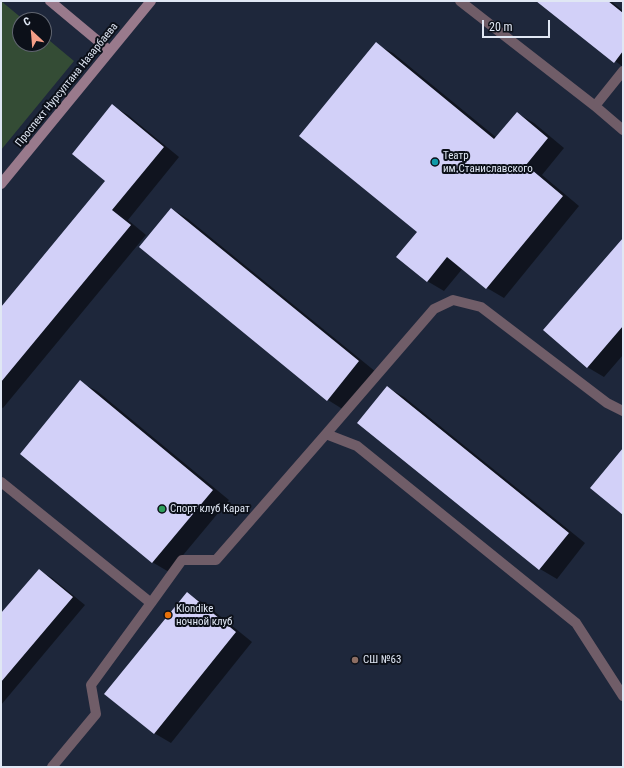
<!DOCTYPE html>
<meta charset="utf-8">
<style>
body{margin:0}
#map{position:relative;width:624px;height:768px;overflow:hidden;background:#1e273b;font-family:"Roboto Condensed",sans-serif}
canvas{display:block}
.frame{position:absolute;inset:0;border:2px solid #e0e7f4;pointer-events:none}
.north{position:absolute;left:12px;top:12px;width:40px;height:40px;box-sizing:border-box;background:#0c1019;border:1px solid #616671;border-radius:50%;rotate:334deg;font-size:11px;font-weight:700;line-height:16px;text-align:center;color:#e0e7f4}
.north::after{content:'';display:block;margin:auto;width:14px;height:18px;background:#f49e87;clip-path:polygon(50% 0,100% 100%,50% 72%,0 100%)}
.scale{position:absolute;left:482px;top:20px;width:68px;height:18px;box-sizing:border-box;border:2px solid #e0e7f4;border-top:0;padding-left:5px;font-size:12px;line-height:14px;white-space:nowrap;color:#e0e7f4;-webkit-text-stroke:3px #0c1019;paint-order:stroke}
</style>
<div id="map">
<canvas width="624" height="768"></canvas>
<div class="frame"></div>
<div class="north">С</div>
<div class="scale">20 m</div>
</div>
<script>
const context = document.querySelector('canvas').getContext('2d');
context.lineJoin = 'round';
function fillPath(path, color) {
  context.fillStyle = color;
  context.fill(path, 'evenodd');
}
function trace(path, color, width, dash) {
  context.strokeStyle = color;
  context.lineWidth = width;
  context.lineCap = dash ? 'butt' : 'round';
  context.setLineDash(dash || []);
  context.stroke(path);
}
function label(font, color, halo, rows, align = 'center') {
  context.font = font + ' "Roboto Condensed",sans-serif';
  context.lineWidth = 4;
  context.setLineDash([]);
  context.textBaseline = 'middle';
  context.strokeStyle = halo;
  context.fillStyle = color;
  for (const [text, x, y, turn = 0] of rows) {
    context.save();
    context.translate(x, y);
    context.rotate((+turn || 0) * Math.PI / 180);
    context.textAlign = isNaN(turn) ? turn : align;
    if (halo) context.strokeText(text, 0, 0);
    context.fillText(text, 0, 0);
    context.restore();
  }
}
const green = new Path2D(`
 M1,1L24,20H20V44H44V36L74,61L1,150Z`);
const shadow = new Path2D(`
 M538,1H611L623,11V67Z
 M376,44L393,53L497,138L517,113L534,123L564,148L542,175L579,206L504,298L487,288L463,268L444,291L427,281L418,232Z
 M113,106L128,115L179,157L128,220L146,235L3,408L1,407V308L106,181Z
 M172,209L188,219L376,372L344,410L328,400Z
 M623,239V355L604,377L587,367Z
 M80,382L97,391L229,500L169,572L152,562Z
 M387,387L404,397L585,543L557,579L540,569Z
 M39,570L52,578L85,605L1,705V615Z
 M187,594L204,603L252,642L171,743L154,733Z`);
const building = new Path2D(`
 M536,1H608L623,13V51L614,63Z
 M376,42L494,139L517,112L548,138L526,165L563,196L486,289L447,257L427,282L396,257L417,232L299,136Z
 M112,104L164,147L112,210L131,225L1,382V307L105,181L72,154Z
 M171,208L359,361L327,401L139,247Z
 M623,238V326L587,368L543,330Z
 M80,380L213,490L152,563L20,454Z
 M387,386L569,533L539,570L357,423Z
 M623,448V515L590,488Z
 M39,569L73,597L1,682V613Z
 M187,592L236,632L154,734L104,694Z`);
const service = new Path2D(`
 M460,1L595,106L623,71
 M595,106L623,130
 M326,434L434,309L453,300L481,307L607,403L623,411
 M1,482L151,603L91,685L96,714L52,767
 M151,603L182,560H216L326,434L357,446L576,623L623,696`);
const secondary = new Path2D(`
 M50,1L110,51
 M1,184L151,1`);
const markers = [
 [435,162,4,"#0f9aa8"],
 [162,509,4,"#2e9e5b"],
 [168,615,4,"#e8710a"],
 [355,660,4,"#8d6e63"]
];
const streetNames = [
 ["Проспект Нурсултана Назарбаева",67,85,-51]
];
const poiNames = [
 ["Театр",443,156],
 ["им.Станиславского",443,169],
 ["Спорт клуб Карат",170,509],
 ["Klondike",176,609],
 ["ночной клуб",176,622],
 ["СШ №63",363,660]
];
fillPath(green, '#344c35');
fillPath(shadow, '#0007');
fillPath(building, '#d2d0f8');
trace(service, '#705d68', 10);
trace(secondary, '#997a8c', 10);
for (const [x, y, r, color] of markers) {
  const dot = new Path2D();
  dot.arc(x, y, r, 0, 2 * Math.PI);
  context.fillStyle = color;
  context.fill(dot);
  trace(dot, '#0c1019', 1.5);
}
label('11px', '#e0e7f4', '#0c1019', streetNames);
label('11px', '#e0e7f4', '#0c1019', poiNames, 'left');
</script>
